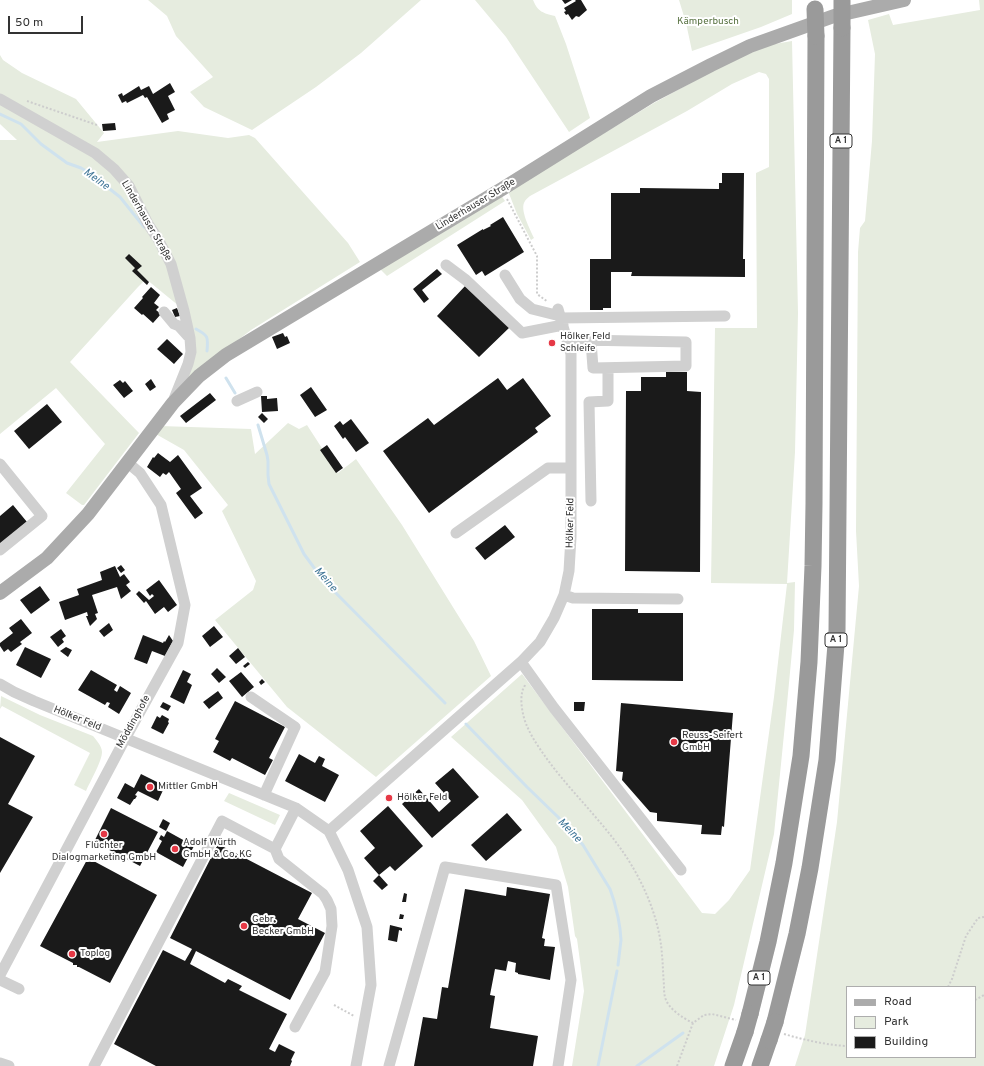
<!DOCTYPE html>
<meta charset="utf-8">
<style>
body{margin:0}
#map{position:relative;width:984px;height:1066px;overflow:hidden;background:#fff;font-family:Overpass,sans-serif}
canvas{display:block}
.legend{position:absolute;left:846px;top:986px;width:130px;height:72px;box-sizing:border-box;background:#fff;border:1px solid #adadad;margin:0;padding:5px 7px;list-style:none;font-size:12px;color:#333}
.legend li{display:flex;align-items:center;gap:8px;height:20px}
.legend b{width:20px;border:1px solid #adadad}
.scale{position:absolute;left:8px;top:16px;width:75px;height:18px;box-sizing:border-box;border:2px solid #333;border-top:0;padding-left:5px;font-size:12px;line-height:14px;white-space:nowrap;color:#333;-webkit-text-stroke:3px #fff;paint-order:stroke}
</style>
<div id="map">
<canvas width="984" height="1066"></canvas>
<ul class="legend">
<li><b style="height:5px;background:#ababab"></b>Road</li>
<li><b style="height:11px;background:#e6ecdf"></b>Park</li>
<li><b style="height:11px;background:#1a1a1a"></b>Building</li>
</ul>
<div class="scale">50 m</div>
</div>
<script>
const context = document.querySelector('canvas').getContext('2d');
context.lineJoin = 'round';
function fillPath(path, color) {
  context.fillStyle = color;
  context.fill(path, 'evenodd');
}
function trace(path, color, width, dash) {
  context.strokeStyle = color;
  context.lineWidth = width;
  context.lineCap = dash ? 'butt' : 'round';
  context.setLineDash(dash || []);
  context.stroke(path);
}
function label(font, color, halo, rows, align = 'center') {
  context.font = font + ' Overpass,sans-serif';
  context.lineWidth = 4;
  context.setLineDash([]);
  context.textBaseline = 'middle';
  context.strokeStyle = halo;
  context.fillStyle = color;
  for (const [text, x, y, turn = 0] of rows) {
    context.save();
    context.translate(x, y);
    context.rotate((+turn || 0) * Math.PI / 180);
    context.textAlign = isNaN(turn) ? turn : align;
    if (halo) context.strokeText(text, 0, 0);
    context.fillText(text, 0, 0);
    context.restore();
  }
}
const green = new Path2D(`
 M148,0H421L361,53L316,87L252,130L204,107L190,92L213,77L176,36L167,16Z
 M475,0H533C538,12 543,13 555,16L566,44L590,118L569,132L506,37Z
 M679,0H792V14L761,27L692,51L686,23Z
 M979,0H984V1066H795L805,1035L837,822L859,586L856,531L858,252L860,228L865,221L872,141L875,54L868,20L889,14L893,25L980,10ZM847,987H975V1057H847Z
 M792,41L798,313L795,452L787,583L795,582L794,630L787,704L774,834L734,1005L714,1066H572L584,991L577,939L575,936L568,887L556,847L522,800L451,737L522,674L702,913L715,914L729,900L750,870L774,697L787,584L711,583L715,328H757L756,173L769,167V79L766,74L759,72L732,84L687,111L530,196C528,198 526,199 525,201C519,209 530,229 534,238L531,240L517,214L508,191L654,103L709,73L739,58L769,45Z
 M0,55L3,60L22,73L76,99L104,133L97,142L178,131L228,138L249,135L255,138L348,243L360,262L251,330L221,353L181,388L191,368L179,306L146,279L138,287L70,362L139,433L84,505H82L66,493L105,444L56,388L0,434V140H17L0,124Z
 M501,195L505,201L387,276L379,268Z
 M288,423L299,429L307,425L338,473L356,459L402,525L474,641L491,676L376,777L287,707L215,620L253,590L256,581L222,511L228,505L184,450L154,433L160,426L251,429L255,454Z
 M1,696L40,715L93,736C96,740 102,746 102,752C102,761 90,782 86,791L74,785L90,753L2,706L0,709Z
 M229,793L280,815L275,825L224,801Z`);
const stream = new Path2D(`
 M0,114L21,124L41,144L67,163L81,168L88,172L120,197L144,227
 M196,329C209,336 208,337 207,351
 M226,378L235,393
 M258,425L267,455L268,461V475L269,484L304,554L323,580L445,703
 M466,724L527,787L558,817L583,845L610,889L614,901L618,917L620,929L621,940L618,965
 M598,1066L617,971
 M637,1066L683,1033`);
const building = new Path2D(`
 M562,0H572L565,4Z
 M575,0H581L587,10L579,17L576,16L572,20L568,14L566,15L564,12L566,11L564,8L576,1Z
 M170,83L175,92L168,96L175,110L167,114L169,119L162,123L147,97L145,98L143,95L127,103L126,101L122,103L118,95L122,93L123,96L139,86L141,90L149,86L153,94Z
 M115,123L116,130L103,131L102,124Z
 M722,173H744L743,259H745V277L631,276L632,272H611V308H603V310H590V259H611V193H640V188L719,189V183H722Z
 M503,217L524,252L485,276L482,271L476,275L457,245L483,229V230L491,226L490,225Z
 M129,254L142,266L137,270L149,282L147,285L132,271L135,268L125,258Z
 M437,269L442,274L422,290L429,299L424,303L413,289Z
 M466,285L510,327L479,357L437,316Z
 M151,287L160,295L154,303L159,307L156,310L161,314L153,323L143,314L142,315L134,308L143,298L142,297Z
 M177,308L180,316L175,317L172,310Z
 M283,333L285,337L287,336L290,343L277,349L272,337Z
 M167,339L183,354L174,364L157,349Z
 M666,372H687V391L701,392L700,572L625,571L626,391H641V377H666Z
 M498,378L507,390L523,378L551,416L535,428L538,432L429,513L383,451L428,418L434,425Z
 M151,379L156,387L150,391L145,384Z
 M120,380L123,383L125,381L133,391L124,398L113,385Z
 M311,387L327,410L315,417L300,395Z
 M210,393L216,400L186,423L180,416Z
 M261,396H267V399L277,398L278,411L262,412Z
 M47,404L62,422L29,449L14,431Z
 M262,413L268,419L264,423L258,417Z
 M351,419L369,443L356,452L345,437L343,439L334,426L340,421L343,425Z
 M327,445L343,468L336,473L320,450Z
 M158,453L170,462L178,455L202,488L190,496L203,513L195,519L176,493L181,489L169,472L166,475L163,473L160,477L147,467L153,457L154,458Z
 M13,505L27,522L0,544V516Z
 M505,525L515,537L485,560L475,548Z
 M121,565L125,570L121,573L117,568Z
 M115,566L120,577L124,574L130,582L126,585L131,591L121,599L117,587L92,595L98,613L95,614L97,619L90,626L86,616H88L87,612L65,620L59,602L79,595L77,589L102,580L100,572Z
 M159,580L177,605L168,612L164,607L155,614L146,601L144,603L136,594L139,591L149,600L154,596L152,594L150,596L146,590Z
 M40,586L50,600L31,614L20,600Z
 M592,609H638V613H683V681L592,680Z
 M21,619L32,633L20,642L22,644L11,652L8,649L4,652L0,646V643L13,633L9,628Z
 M109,623L113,630L104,637L99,631Z
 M214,626L223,637L210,647L202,636Z
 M61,629L66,636L62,639L64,642L58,647L50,637Z
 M143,635L163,643L164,641L165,642L169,635L173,641L165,656L152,651L147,664L134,659Z
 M25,647L51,659L41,678L16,665Z
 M66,647L72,650L68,657L60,651Z
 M238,648L245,657L236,664L229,656Z
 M248,662L250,664L245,668L243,666Z
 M217,668L226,677L219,683L211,674Z
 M91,670L117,685L114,690L117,692L120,686L131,693L119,714L108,707L110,703L107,702L105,705L78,690Z
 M183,670L191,674L187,682L192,685L184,704L170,697Z
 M241,672L254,687L242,697L229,681Z
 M262,679L265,682L261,685L259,682Z
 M218,691L223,698L209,709L203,702Z
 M235,701L285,727L269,758L273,760L265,775L232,758L230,761L213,752L219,741L215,739Z
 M163,702L171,706L168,711L160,707Z
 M574,702H585L584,711H574Z
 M621,703L733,713L724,827L722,826L721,835L701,834L702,825L657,821V813L650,812L622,780L623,772L616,771Z
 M162,715L169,719L168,722L169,723L163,734L151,728L157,716L160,718Z
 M0,737L35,756L8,804L33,817L0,873Z
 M299,754L315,763L319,756L325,759L322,766L339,775L325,802L285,781Z
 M453,768L479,797L432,838L402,804L419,789L439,812L451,801L435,783Z
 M141,774L165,786L158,801L138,791L135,795L137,796L135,799H134L130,805L117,798L125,783L134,788Z
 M388,806L423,846L395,871L390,866L379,875L388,885L382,890L373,881L379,875L364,858L375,848L360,831Z
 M111,808L158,832L140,866L94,842Z
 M507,813L522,830L486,861L471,845Z
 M163,819L170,823L166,831L159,827Z
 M167,831L194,846L183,867L156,852L162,841L159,839L161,835L164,837Z
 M218,844L312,893L298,919L325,933L290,1000L196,951L190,964L225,983L228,979L242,986L239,990L287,1014L269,1049L275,1052L279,1044L295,1052L291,1060L292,1061L290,1066H156L114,1044L163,950L185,961L192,949L170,938Z
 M88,858L157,895L110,983L79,967H77V965H73V963L40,946Z
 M507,887L550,894L542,938L545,939L544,946L555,947L550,980L518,974V973L515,972L516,963L508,961L506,971L495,969L490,995L495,996L490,1028L538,1036L533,1066H414L423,1017L437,1019L442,987L448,988L465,889L506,896Z
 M404,893L407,894L406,902H402Z
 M400,914L404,915L403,919H399Z
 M390,925L402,928V931L399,930L397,942L388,940Z`);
const path = new Path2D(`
 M27,101L97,125
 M507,199L537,256V294L548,302
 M525,685C524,688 522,690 522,693C520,702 523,718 527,726C532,738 540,749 547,759C574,796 609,827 632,866C648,893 660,924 662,955C663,965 663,975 664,985C664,989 664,993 665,997C668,1009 683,1018 693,1023
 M948,987L952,979L966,936L978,918L984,917
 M975,1000L984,995
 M334,1005L354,1016
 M784,1034C805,1040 826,1045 847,1046
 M677,1066L693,1023L704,1015L712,1014L736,1020`);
const minor = new Path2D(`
 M0,99L95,153L114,169L129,186L148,224L158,239L171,264L184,311L190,338L191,352L188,364L174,399
 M446,265L466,280L522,333L563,325
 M505,275L520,299L532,309L560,316
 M164,312L174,324L179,326L188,336
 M560,318L725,316
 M568,342L581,340L686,342V366L593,368L591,341
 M237,401L257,392
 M0,464L42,516L0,550
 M591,501L589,402L608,401V368
 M456,533L548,468H571
 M564,595L573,598L678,599
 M521,662L554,708L681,870
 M0,684L14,692L34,701L296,808L329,831L348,870L367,927L371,985L356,1066
 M251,697L295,727L264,795
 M329,831L521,662L540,642L554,618L564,595L569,571L571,537V354L558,309
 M0,975L125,739L178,643L185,605L161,505L140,473L128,463
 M0,980L19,989
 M295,1027L325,972L332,926L331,909L327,900L323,894L279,859L275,849L296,808
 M0,1063L9,1066
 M94,1066L222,821L275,849
 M389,1066L445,867L556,885L571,980L558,1066`);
const major = new Path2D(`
 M0,593L47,558L88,514L173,403L199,376L226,355L502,189L651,96L711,65L750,46L834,16L904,0`);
const highway = new Path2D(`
 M750,1014L768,942L784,863L801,756L809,662L813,566L814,504L816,36
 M775,1022L797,934L810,868L827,760L837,631L842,28
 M733,1066L745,1032
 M760,1066L769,1040`);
const highwayBridge = new Path2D(`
 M815,9L816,36
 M842,28V1
 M745,1032L750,1014
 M769,1040L775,1022`);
const markers = [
 [552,343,4,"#e63946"],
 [674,742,4,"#e63946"],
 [150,787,4,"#e63946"],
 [389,798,4,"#e63946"],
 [104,834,4,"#e63946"],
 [175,849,4,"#e63946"],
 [244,926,4,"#e63946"],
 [72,954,4,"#e63946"]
];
const shields = [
 [841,141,22],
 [836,640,22],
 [759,978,22]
];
const shieldNames = [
 ["A 1",841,141],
 ["A 1",836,640],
 ["A 1",759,978]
];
const parkNames = [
 ["Kämperbusch",708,22]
];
const streetNames = [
 ["Linderhauser Straße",476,205,-31],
 ["Linderhauser Straße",146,221,60],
 ["Hölker Feld",571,523,-89],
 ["Hölker Feld",77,719,22],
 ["Möddinghofe",134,722,-61]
];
const poiNames = [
 ["Hölker Feld",560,337],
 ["Schleife",560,349],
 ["Reuss-Seifert",682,736],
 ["GmbH",682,748],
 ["Mittler GmbH",158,787],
 ["Hölker Feld",397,798],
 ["Adolf Würth",183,843],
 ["GmbH & Co. KG",183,855],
 ["Flüchter",104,846,"center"],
 ["Dialogmarketing GmbH",104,858,"center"],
 ["Gebr.",252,920],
 ["Becker GmbH",252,932],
 ["Toplog",80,954]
];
const waterNames = [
 ["Meine",96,180,35],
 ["Meine",325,580,49],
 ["Meine",569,831,46]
];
fillPath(green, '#e6ecdf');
trace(stream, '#cfe2ee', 3);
fillPath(building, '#1a1a1a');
trace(path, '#cdcdcd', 2, [2, 2]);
trace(minor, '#d0d0d0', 11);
trace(major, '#ababab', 14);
trace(highway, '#9a9a9a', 17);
trace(highwayBridge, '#9a9a9a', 17);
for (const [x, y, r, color] of markers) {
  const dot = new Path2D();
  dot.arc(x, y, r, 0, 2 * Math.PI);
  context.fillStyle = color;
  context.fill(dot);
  trace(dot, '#fff', 1.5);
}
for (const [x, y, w] of shields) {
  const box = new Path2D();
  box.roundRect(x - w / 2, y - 7, w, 14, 3);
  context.fillStyle = '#fff';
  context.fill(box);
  trace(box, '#333', 1);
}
label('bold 9px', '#333', null, shieldNames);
label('10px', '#56703f', '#fff', parkNames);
label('10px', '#333', '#fff', streetNames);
label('10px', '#333', '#fff', poiNames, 'left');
label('italic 11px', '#3f7597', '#fff', waterNames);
</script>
